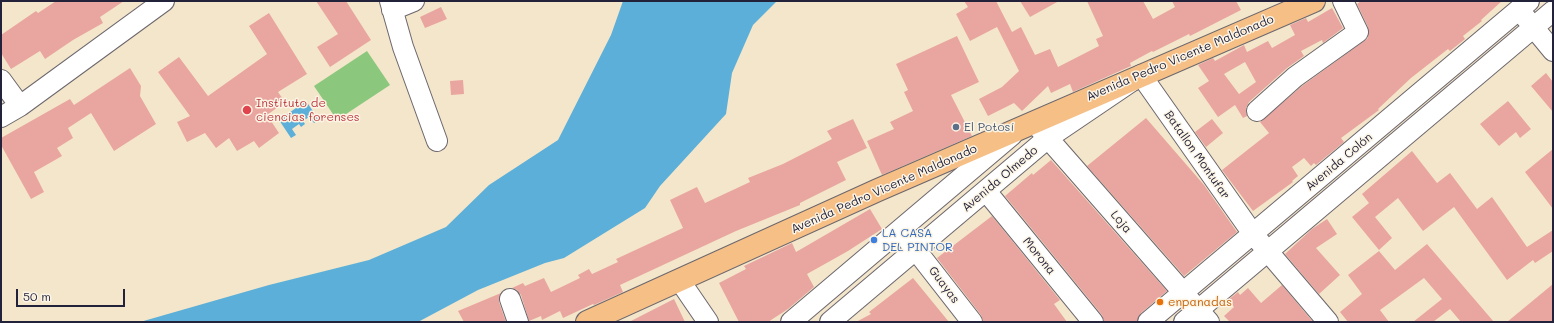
<!DOCTYPE html>
<meta charset="utf-8">
<style>
body{margin:0}
#map{position:relative;width:1554px;height:323px;overflow:hidden;background:#f4e6ca;font-family:Mali,sans-serif}
canvas{display:block}
.frame{position:absolute;inset:0;border:2px solid #22223b;pointer-events:none}
.scale{position:absolute;left:16px;top:289px;width:109px;height:18px;box-sizing:border-box;border:2px solid #22223b;border-top:0;padding-left:5px;font-size:12px;line-height:14px;white-space:nowrap;color:#22223b;-webkit-text-stroke:3px #fcf5e5;paint-order:stroke}
</style>
<div id="map">
<canvas width="1554" height="323"></canvas>
<div class="frame"></div>
<div class="scale">50 m</div>
</div>
<script>
const context = document.querySelector('canvas').getContext('2d');
context.lineJoin = 'round';
function fillPath(path, color) {
  context.fillStyle = color;
  context.fill(path, 'evenodd');
}
function trace(path, color, width, dash) {
  context.strokeStyle = color;
  context.lineWidth = width;
  context.lineCap = dash ? 'butt' : 'round';
  context.setLineDash(dash || []);
  context.stroke(path);
}
function label(font, color, halo, rows, align = 'center') {
  context.font = font + ' Mali,sans-serif';
  context.lineWidth = 3;
  context.setLineDash([]);
  context.textBaseline = 'middle';
  context.strokeStyle = halo;
  context.fillStyle = color;
  for (const [text, x, y, turn = 0] of rows) {
    context.save();
    context.translate(x, y);
    context.rotate((+turn || 0) * Math.PI / 180);
    context.textAlign = isNaN(turn) ? turn : align;
    if (halo) context.strokeText(text, 0, 0);
    context.fillText(text, 0, 0);
    context.restore();
  }
}
const green = new Path2D(`
 M367,51L390,85L337,120L314,86Z`);
const water = new Path2D(`
 M623,1H777L753,25L732,73L726,114L660,186L645,208L564,258L545,263L478,290L418,322H140L269,285L369,260L446,227L489,185L558,140L611,35Z
 M306,101L319,120L314,123L309,117L303,121L305,124L301,127L299,124L292,129L296,135L291,138L279,120Z`);
const building = new Path2D(`
 M56,1H124L100,17L103,23L73,40L45,59L40,51L11,69L1,53V35L36,11L38,13Z
 M316,1H346L371,40L330,67L317,47L338,34Z
 M964,1H996L1012,32L1021,27L1035,55L1050,49L1058,67L1099,46L1096,39L1103,36L1087,1H1143L1153,19L1175,7L1172,1H1236L1241,10L1190,36L1189,34L1153,52L1152,51L1130,63L1131,66L1073,92L1070,84L1051,93L1048,86L1022,111L1014,103L988,116L979,99L1002,87L1019,71L997,27L970,41L956,14L968,7Z
 M1020,1H1059L1030,17Z
 M1361,1H1502L1481,20L1482,21L1463,36L1465,39L1450,51L1448,49L1411,78L1378,109L1379,110L1341,138L1344,142L1316,165L1314,163L1311,166L1304,158L1292,167L1298,176L1292,181L1293,182L1253,211L1222,170L1269,133L1260,122L1302,86L1368,38V27L1357,4Z
 M441,7L447,19L425,28L420,17Z
 M1332,8L1343,28L1323,43L1322,40L1301,51L1304,56L1287,68L1249,102L1246,108L1247,116L1243,118L1235,105L1218,117L1198,88L1209,81L1198,65L1213,58L1215,61L1244,45L1247,52L1268,41L1272,48L1295,35L1290,25L1306,18L1308,22ZM1245,62L1256,82L1239,94L1224,74Z
 M269,13L307,74L278,92L285,102L267,115L279,133L259,148L254,141L237,151L229,138L216,148L205,133L187,142L177,122L190,116L158,72L179,57L208,96L267,54L249,26Z
 M957,36L979,82L951,95L972,136L882,175L867,141L894,129L890,122L913,111L904,92L908,90L896,64Z
 M130,68L141,86L140,96L156,124L114,151L91,113L68,128L73,138L57,148L62,156L34,172L44,192L31,199L1,145V138L70,99L74,105Z
 M1546,73L1553,82V112L1531,86Z
 M463,80L464,94L451,95L450,81Z
 M1508,101L1531,129L1520,138L1516,132L1499,146L1480,124Z
 M1146,118L1204,185L1237,232L1184,276L1087,166Z
 M853,119L867,148L837,162L846,180L800,203V205L736,231L620,285L623,292L594,305L593,304L563,318L560,311L542,320L541,316L529,321L521,295L517,290L512,288L523,283L525,286L544,278L551,292L580,278L578,275L589,269L592,274L618,262L616,259L683,228L670,200L697,187L705,203L750,182L748,178L783,164L832,139L827,131Z
 M1212,119L1223,133L1206,147L1195,132Z
 M1553,149V209L1525,172Z
 M1412,151L1437,183L1450,173L1477,209L1492,197L1527,247L1553,230V251L1535,263L1533,260L1507,280L1454,207L1423,231L1398,198L1375,217L1392,238L1379,250L1352,217L1369,203L1362,194Z
 M1051,160L1167,291L1141,313L1137,322H1104L1102,315L1005,196L1032,173L1033,175Z
 M870,209L882,229L848,251L807,274L814,287L788,309L768,322H739L719,283L746,269L744,266L792,243L796,252Z
 M992,216L1060,300L1054,304L1067,322H983L981,315L937,258Z
 M1327,219L1337,234L1316,248L1340,275L1319,294L1285,254L1312,229Z
 M1427,244L1494,322H1461L1450,309L1433,322H1413L1442,299L1424,278L1380,310L1389,322H1348L1340,312L1362,294L1348,275L1379,251L1395,270Z
 M913,278L949,322H856L871,314L869,312Z
 M1553,284V322H1507Z
 M1282,285L1313,322H1230L1224,316L1234,307L1228,300L1238,292L1240,295L1248,288L1261,303Z
 M501,293L499,302L506,322H464L458,311Z
 M674,299L685,322H629Z`);
const minor = new Path2D(`
 M390,1L403,47L437,141
 M392,10L414,1
 M1525,17L1553,51
 M1,80L20,106
 M1257,111L1295,77L1358,32L1343,1
 M1,117L20,106L164,1
 M1039,128L1209,322
 M986,191L1093,322
 M908,240L972,322
 M680,281L708,322
 M510,299L518,322
 M791,322L1012,135
 M830,322L1048,138L1141,75L1253,234L1328,322
 M1148,322L1529,1
 M1184,322L1553,11`);
const major = new Path2D(`
 M587,322L878,190L1314,1`);
const markers = [
 [247,110,5,"#e0444e"],
 [956,127,4,"#5c6f8a"],
 [874,240,4,"#3f7fe0"],
 [1160,302,4,"#e8710a"]
];
const streetNames = [
 ["Avenida Pedro Vicente Maldonado",1180,58,-23],
 ["Batallon Montufar",1197,155,55],
 ["Avenida Colón",1339,162,-40],
 ["Avenida Olmedo",1000,179,-40],
 ["Avenida Pedro Vicente Maldonado",884,189,-24],
 ["Loja",1121,222,49],
 ["Morona",1039,256,51],
 ["Guayas",944,285,53]
];
const healthNames = [
 ["Instituto de",256,103],
 ["ciencias forenses",256,117]
];
const serviceNames = [
 ["El Potosí",964,127]
];
const shopNames = [
 ["LA CASA",882,233],
 ["DEL PINTOR",882,247]
];
const foodNames = [
 ["enpanadas",1168,302]
];
fillPath(green, '#8bc77d');
fillPath(water, '#5cafd8');
fillPath(building, '#e9a6a0');
trace(minor, '#6c676d', 22);
trace(major, '#6c676d', 24);
trace(minor, '#fff', 20);
trace(major, '#f5bf86', 22);
for (const [x, y, r, color] of markers) {
  const dot = new Path2D();
  dot.arc(x, y, r, 0, 2 * Math.PI);
  context.fillStyle = color;
  context.fill(dot);
  trace(dot, '#fcf5e5', 1.5);
}
label('12px', '#22223b', '#fcf5e5', streetNames);
label('12px', '#be3a42', '#fcf5e5', healthNames, 'left');
label('12px', '#4e5e75', '#fcf5e5', serviceNames, 'left');
label('12px', '#366cbe', '#fcf5e5', shopNames, 'left');
label('12px', '#c56008', '#fcf5e5', foodNames, 'left');
</script>
